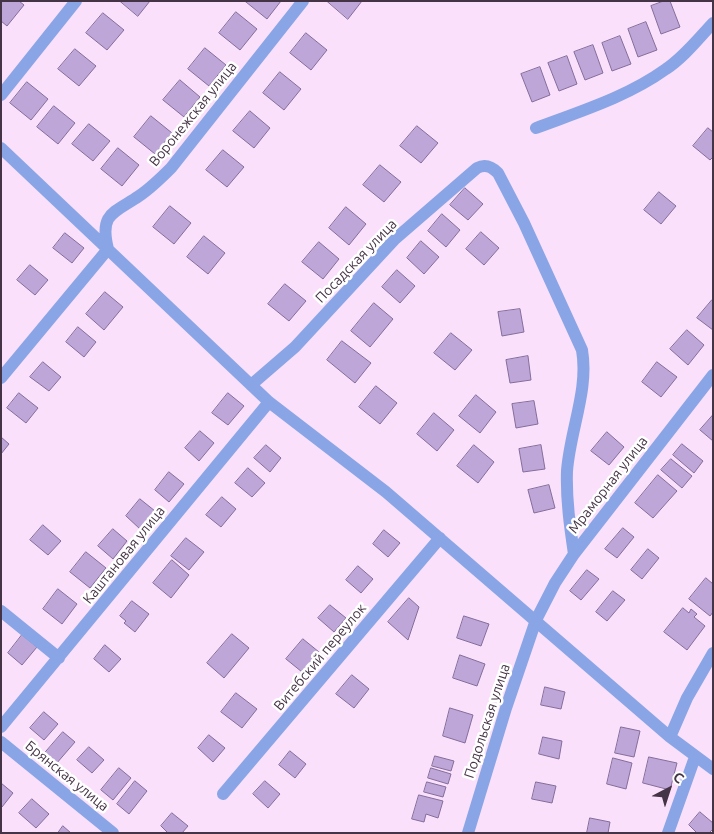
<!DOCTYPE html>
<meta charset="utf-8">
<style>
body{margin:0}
#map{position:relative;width:714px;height:834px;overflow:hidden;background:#fae0fa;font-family:Ubuntu,sans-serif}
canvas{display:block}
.frame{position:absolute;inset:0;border:2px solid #453445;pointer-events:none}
.north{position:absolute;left:644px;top:764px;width:50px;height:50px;-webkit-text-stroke:4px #fff;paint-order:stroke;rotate:40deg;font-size:14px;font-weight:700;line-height:20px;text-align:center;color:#453445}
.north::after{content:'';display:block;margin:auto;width:18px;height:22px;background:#453445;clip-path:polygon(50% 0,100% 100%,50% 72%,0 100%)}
</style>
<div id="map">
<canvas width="714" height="834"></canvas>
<div class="frame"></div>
<div class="north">С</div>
</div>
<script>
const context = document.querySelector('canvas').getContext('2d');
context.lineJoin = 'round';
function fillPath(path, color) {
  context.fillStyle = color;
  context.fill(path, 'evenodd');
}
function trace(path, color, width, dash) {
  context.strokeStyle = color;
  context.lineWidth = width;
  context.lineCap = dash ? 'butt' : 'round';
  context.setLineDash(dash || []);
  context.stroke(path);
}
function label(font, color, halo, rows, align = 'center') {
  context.font = font + ' Ubuntu,sans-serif';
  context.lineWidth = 5;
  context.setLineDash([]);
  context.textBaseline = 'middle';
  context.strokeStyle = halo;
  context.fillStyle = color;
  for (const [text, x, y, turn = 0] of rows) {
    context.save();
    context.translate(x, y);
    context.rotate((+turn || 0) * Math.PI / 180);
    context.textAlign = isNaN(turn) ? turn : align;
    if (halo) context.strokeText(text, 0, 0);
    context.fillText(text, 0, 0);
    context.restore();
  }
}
const building = new Path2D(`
 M1,1H19L24,5L7,26L1,21Z
 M120,1H150L138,16Z
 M247,1H281L267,19L246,2Z
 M327,1H362L348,19Z
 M664,1H670L680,27L661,34L651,6Z
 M236,12L257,29L240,50L219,33Z
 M103,13L124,30L107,50L86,33Z
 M646,22L657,50L638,57L628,29Z
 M306,33L327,50L311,70L290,53Z
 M620,36L631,64L612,71L602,43Z
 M593,45L603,73L585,80L574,52Z
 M205,48L226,65L209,86L188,69Z
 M75,49L96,66L79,86L58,69Z
 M567,56L577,84L559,91L548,63Z
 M540,67L550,95L532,102L521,74Z
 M280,72L301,89L284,110L263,93Z
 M180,80L200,97L184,117L163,100Z
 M27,82L48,99L31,120L10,103Z
 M54,106L75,123L58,144L37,127Z
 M250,111L270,128L254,148L233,131Z
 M151,116L172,133L155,154L134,137Z
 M89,124L110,141L93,161L72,144Z
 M417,126L438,143L421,163L400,146Z
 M708,128L713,132V157L710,160L693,146Z
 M118,148L139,165L122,186L101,169Z
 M223,150L244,167L227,187L206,170Z
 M380,165L401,182L384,202L363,185Z
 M465,188L483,204L468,220L450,205Z
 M659,192L676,206L661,224L644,210Z
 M170,206L191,223L174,244L153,227Z
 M346,207L366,224L349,245L329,228Z
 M442,214L460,230L446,247L428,231Z
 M481,232L499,248L484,265L466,249Z
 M65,233L84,248L72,263L53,248Z
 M204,236L225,253L208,274L187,257Z
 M421,241L439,257L424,274L407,258Z
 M319,242L339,259L323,279L302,262Z
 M30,265L48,280L35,295L17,280Z
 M397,270L415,286L400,303L382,287Z
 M285,284L306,301L289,321L268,304Z
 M105,292L123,307L104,330L86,314Z
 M712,300H713V330L697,318Z
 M374,303L393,319L370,347L351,331Z
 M520,309L524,332L502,336L498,312Z
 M78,327L96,342L84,357L66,342Z
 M687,330L704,345L688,365L670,349Z
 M451,333L472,350L455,370L434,353Z
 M342,341L371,363L355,383L327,360Z
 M528,356L531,380L510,383L506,360Z
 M43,362L61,377L49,391L30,377Z
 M657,362L677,377L661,397L642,382Z
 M376,386L397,403L380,424L359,407Z
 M19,393L38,408L26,423L7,408Z
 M228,393L244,406L228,425L212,413Z
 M476,395L496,412L480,433L459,416Z
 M534,401L538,424L516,428L512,404Z
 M434,413L454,430L437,451L417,434Z
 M713,415V441L700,430Z
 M200,431L214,443L199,461L185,448Z
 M607,432L624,447L609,465L591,451Z
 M1,437L9,444L1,454Z
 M682,444L703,461L694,473L673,455Z
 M266,445L281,458L270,472L254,458Z
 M474,445L494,462L478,483L457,466Z
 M541,445L545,469L523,472L519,449Z
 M671,459L692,476L682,488L661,470Z
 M248,468L265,483L252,497L235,483Z
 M169,472L184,484L169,502L155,490Z
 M658,475L677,491L653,518L635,503Z
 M549,485L555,508L534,513L528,490Z
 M222,497L236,509L221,527L206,515Z
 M140,499L155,511L140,529L126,516Z
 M43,525L61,541L48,555L30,540Z
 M623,528L634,537L617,558L605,549Z
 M113,529L127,541L113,559L98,546Z
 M384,530L400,543L388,557L373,544Z
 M186,538L204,552L189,570L171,556Z
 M648,549L659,558L642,579L631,570Z
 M86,552L106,568L90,588L70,572Z
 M172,560L189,575L171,598L153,583Z
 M358,566L373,579L361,593L346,580Z
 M587,570L599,579L581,600L570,591Z
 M706,578L713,584V612L710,616L689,599Z
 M58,589L77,604L62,624L43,609Z
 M613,591L625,600L607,621L596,612Z
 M409,598L419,607L408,640L388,622Z
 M132,601L149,614L135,632L124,623L126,621L120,616Z
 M330,605L346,618L334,632L318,618Z
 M683,608L689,613L691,609L697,614L694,617L705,626L687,650L664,632Z
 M464,616L489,624L481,646L457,638Z
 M232,634L249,648L224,678L207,663Z
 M22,635L37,647L22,665L8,653Z
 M303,639L319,652L302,672L286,659Z
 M105,645L121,659L109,672L94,659Z
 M460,655L485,664L477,686L453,678Z
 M352,675L369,689L354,708L336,694Z
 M545,687L565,692L561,709L541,705Z
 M236,693L257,709L242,728L221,712Z
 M450,708L473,715L465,743L443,736Z
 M44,712L58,724L44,740L30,728Z
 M621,727L640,731L634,757L615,753Z
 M63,732L75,742L56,764L44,754Z
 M209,735L225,748L213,762L198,748Z
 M543,737L562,741L559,759L539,754Z
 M89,747L104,760L92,773L77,760Z
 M290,751L306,764L295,778L279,765Z
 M435,756L454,761L451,771L432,766Z
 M649,757L677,763L670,790L643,783Z
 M613,758L632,763L626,789L607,784Z
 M119,768L131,778L113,800L101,790Z
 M431,768L451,774L448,784L428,778Z
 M135,781L147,791L129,814L117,804Z
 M265,781L280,794L268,808L253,794Z
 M427,782L446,787L443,797L424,792Z
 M536,782L556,786L552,803L532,799Z
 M1,783L13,793L2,807L1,806Z
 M419,795L443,801L438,818L426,814L424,822L412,819Z
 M32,799L49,814L36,828L19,813Z
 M700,812L713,823V829L709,833H697L689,825Z
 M172,813L188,826L182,833H168L161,826Z
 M590,818L610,822L608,833H587Z
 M63,826L71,833H58Z`);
const minor = new Path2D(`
 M1,95L76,1
 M536,128C581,111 627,97 666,69C684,57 698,39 713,23
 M1,148L269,402L386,492L670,737L713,769
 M1,378L108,249C99,213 114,213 139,196C151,188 161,178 171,168L303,1
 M251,385L295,347L395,239L477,168C485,164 491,166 498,173L524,223L582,350C589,390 570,430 567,471C566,499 570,527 574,554
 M1,611L59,658
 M1,727L269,402
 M670,737L687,698L713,653
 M1,742L113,833
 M223,794L440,538
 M468,833L506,708L536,620L555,583L574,554L713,375
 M668,833L695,757`);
const streetNames = [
 ["Воронежская улица",193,114,-51],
 ["Посадская улица",356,261,-46],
 ["Мраморная улица",608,485,-52],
 ["Каштановая улица",124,555,-51],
 ["Витебский переулок",320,657,-50],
 ["Подольская улица",487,721,-72],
 ["Брянская улица",67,776,39]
];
fillPath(building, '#bea7d8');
trace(building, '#836d9b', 1);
trace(minor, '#89a5e6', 12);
label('14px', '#453445', '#fff', streetNames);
</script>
